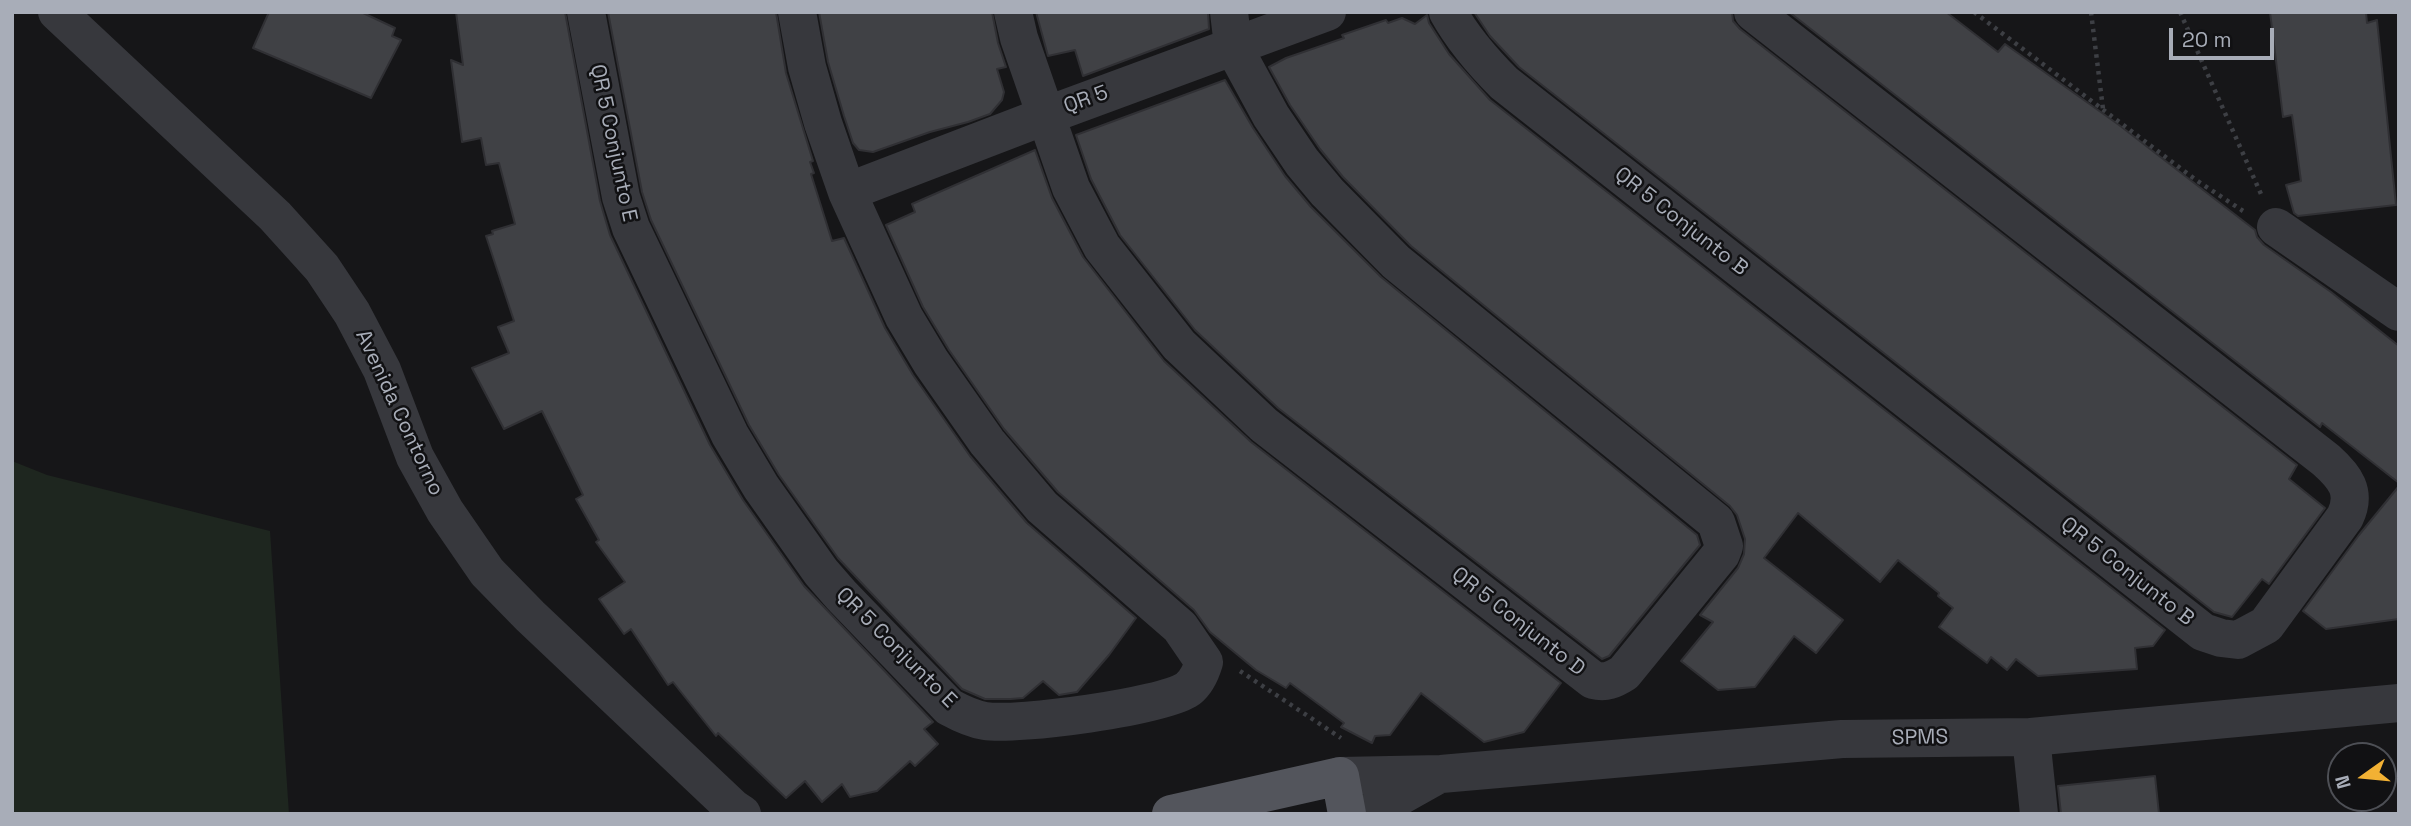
<!DOCTYPE html>
<style>
body{margin:0}
#map{position:relative;width:2411px;height:826px;overflow:hidden;background:#161618;font-family:"Space Grotesk",sans-serif}
canvas{display:block}
.frame{position:absolute;inset:0;border:14px solid #a8adb8;pointer-events:none}
.north{position:absolute;left:2327px;top:742px;width:70px;height:70px;box-sizing:border-box;background:#111113;border:2px solid #4d4f55;border-radius:50%;rotate:255deg;font-size:19px;font-weight:700;line-height:28px;text-align:center;color:#a8adb8}
.north::after{content:'';display:block;margin:auto;width:24px;height:32px;background:#f2b134;clip-path:polygon(50% 0,100% 100%,50% 72%,0 100%)}
.scale{position:absolute;left:2169px;top:28px;width:105px;height:32px;box-sizing:border-box;border:4px solid #a8adb8;border-top:0;padding-left:9px;font-size:21px;line-height:24px;white-space:nowrap;color:#a8adb8;-webkit-text-stroke:5px #111113;paint-order:stroke}
</style>
<div id="map">
<canvas width="2411" height="826"></canvas>
<div class="frame"></div>
<div class="north">N</div>
<div class="scale">20 m</div>
</div>
<script>
const context = document.querySelector('canvas').getContext('2d');
context.lineJoin = 'round';
function fillPath(path, color) {
  context.fillStyle = color;
  context.fill(path, 'evenodd');
}
function trace(path, color, width, dash) {
  context.strokeStyle = color;
  context.lineWidth = width;
  context.lineCap = dash ? 'butt' : 'round';
  context.setLineDash(dash || []);
  context.stroke(path);
}
function label(font, color, halo, rows, align = 'center') {
  context.font = font + ' "Space Grotesk",sans-serif';
  context.lineWidth = 5;
  context.setLineDash([]);
  context.textBaseline = 'middle';
  context.strokeStyle = halo;
  context.fillStyle = color;
  for (const [text, x, y, turn = 0] of rows) {
    context.save();
    context.translate(x, y);
    context.rotate((+turn || 0) * Math.PI / 180);
    context.textAlign = isNaN(turn) ? turn : align;
    if (halo) context.strokeText(text, 0, 0);
    context.fillText(text, 0, 0);
    context.restore();
  }
}
const green = new Path2D(`
 M12,461L47,475L270,531L289,814H12Z`);
const building = new Path2D(`
 M269,12H361L395,28L392,36L401,40L371,98L253,48Z
 M456,12H565L600,201L610,235L710,445L743,500L804,586L933,722L924,729L938,744L915,766L910,761L877,791L850,797L842,784L822,802L805,781L786,798L718,733L716,736L673,682L668,685L631,629L624,634L599,599L625,582L596,542L599,540L576,499L583,495L542,411L504,429L472,368L509,353L498,327L514,321L486,236L493,234L492,231L515,224L499,163L486,165L481,138L462,142L451,60L463,65Z
 M608,12H776L786,73L813,161L810,162L814,173L811,174L832,241L844,238L885,328L913,375L970,456L1027,523L1136,618L1109,655L1077,692L1059,695L1043,681L1023,698L1011,699H985L962,689L838,558L779,475L749,425L651,220L642,192Z
 M819,12H992L998,43L1006,67L997,69L1004,92L1002,100L990,114L968,122L930,132L873,152L859,150L853,143L844,116L828,62Z
 M1036,12H1208L1209,29L1083,76L1075,50L1048,56Z
 M1474,12H1732L1733,21L1740,29L2297,465L2289,479L2325,508L2269,584L2262,579L2232,617L2214,612L1519,67L1490,36Z
 M1789,12H1946L1998,52L2005,44L2119,125L2255,230L2257,237L2264,245L2331,292L2399,346V483L2322,423L2320,427Z
 M2270,12H2366L2367,23L2377,20L2396,205L2298,216L2294,213L2286,185L2301,181L2292,115L2283,117Z
 M1427,15L1429,23L1449,54L1490,100L2165,630L2153,646L2135,648L2137,669L2038,676L2016,659L2007,670L1991,657L1987,663L1939,627L1953,608L1938,596L1939,593L1898,560L1880,582L1798,513L1764,558L1843,620L1816,653L1794,636L1755,687L1718,690L1681,661L1713,622L1700,615L1738,568L1744,554L1745,539L1737,515L1730,506L1411,246L1343,177L1320,149L1290,105L1269,67L1286,58L1344,38L1342,35L1386,20L1388,23L1402,18L1415,24Z
 M1225,80L1253,128L1285,176L1311,207L1381,277L1697,535L1700,545L1609,656L1602,659L1278,408L1195,330L1120,235L1091,179L1076,135Z
 M1035,150L1052,198L1083,257L1164,361L1251,442L1561,683L1524,732L1484,742L1421,693L1390,735L1375,736L1372,743L1341,727L1344,723L1290,683L1286,688L1256,670L1210,632L1194,610L1058,492L1004,429L949,350L923,307L886,225L915,212L912,204Z
 M2399,486V619L2326,629L2303,611L2359,535Z
 M2155,776L2159,814H2061L2058,786Z`);
const path = new Path2D(`
 M1974,12L2196,180L2243,211
 M2091,12L2103,109
 M2180,12L2261,194
 M1240,671L1341,738`);
const minor = new Path2D(`
 M57,12L275,216L322,268L352,313L382,370L415,457L445,511L487,572L530,616L733,808L742,814
 M586,12L621,197L631,228L730,435L761,487L821,572L841,595L949,707C960,713 972,719 985,721C1017,726 1162,707 1188,689C1197,682 1201,672 1204,662L1180,627L1042,507L987,442L931,362L904,317L847,192L823,123L807,67L797,12
 M1013,12L1019,38L1071,188L1102,247L1179,345L1264,425L1593,680C1606,683 1613,680 1624,673L1721,554L1724,546L1716,522L1396,262L1327,192L1302,162L1271,116L1233,46L1229,12
 M1448,12C1463,39 1482,61 1504,83L2203,632L2221,638L2238,640L2266,625L2345,517C2357,492 2345,477 2326,460L1753,12
 M847,192L1045,116L1327,12
 M2276,227L2399,312
 M2031,737L2039,814
 M1340,776L1441,774L1842,739L2031,737L2399,703
 M1368,814L1436,776`);
const major = new Path2D(`
 M1171,814L1340,776L1347,814`);
const streetNames = [
 ["QR 5",1086,100,-20],
 ["QR 5 Conjunto E",613,143,78],
 ["QR 5 Conjunto B",1681,222,38],
 ["Avenida Contorno",399,413,65],
 ["QR 5 Conjunto B",2127,572,38],
 ["QR 5 Conjunto D",1518,622,38],
 ["QR 5 Conjunto E",896,648,45],
 ["SPMS",1920,738,-1]
];
fillPath(green, '#1e261f');
fillPath(building, '#404145');
trace(building, '#303034', 2);
trace(path, '#3d3f44', 4.5, [3.5, 5]);
trace(minor, '#37383d', 38);
trace(major, '#53555c', 38);
label('21px', '#a8adb8', '#111113', streetNames);
</script>
